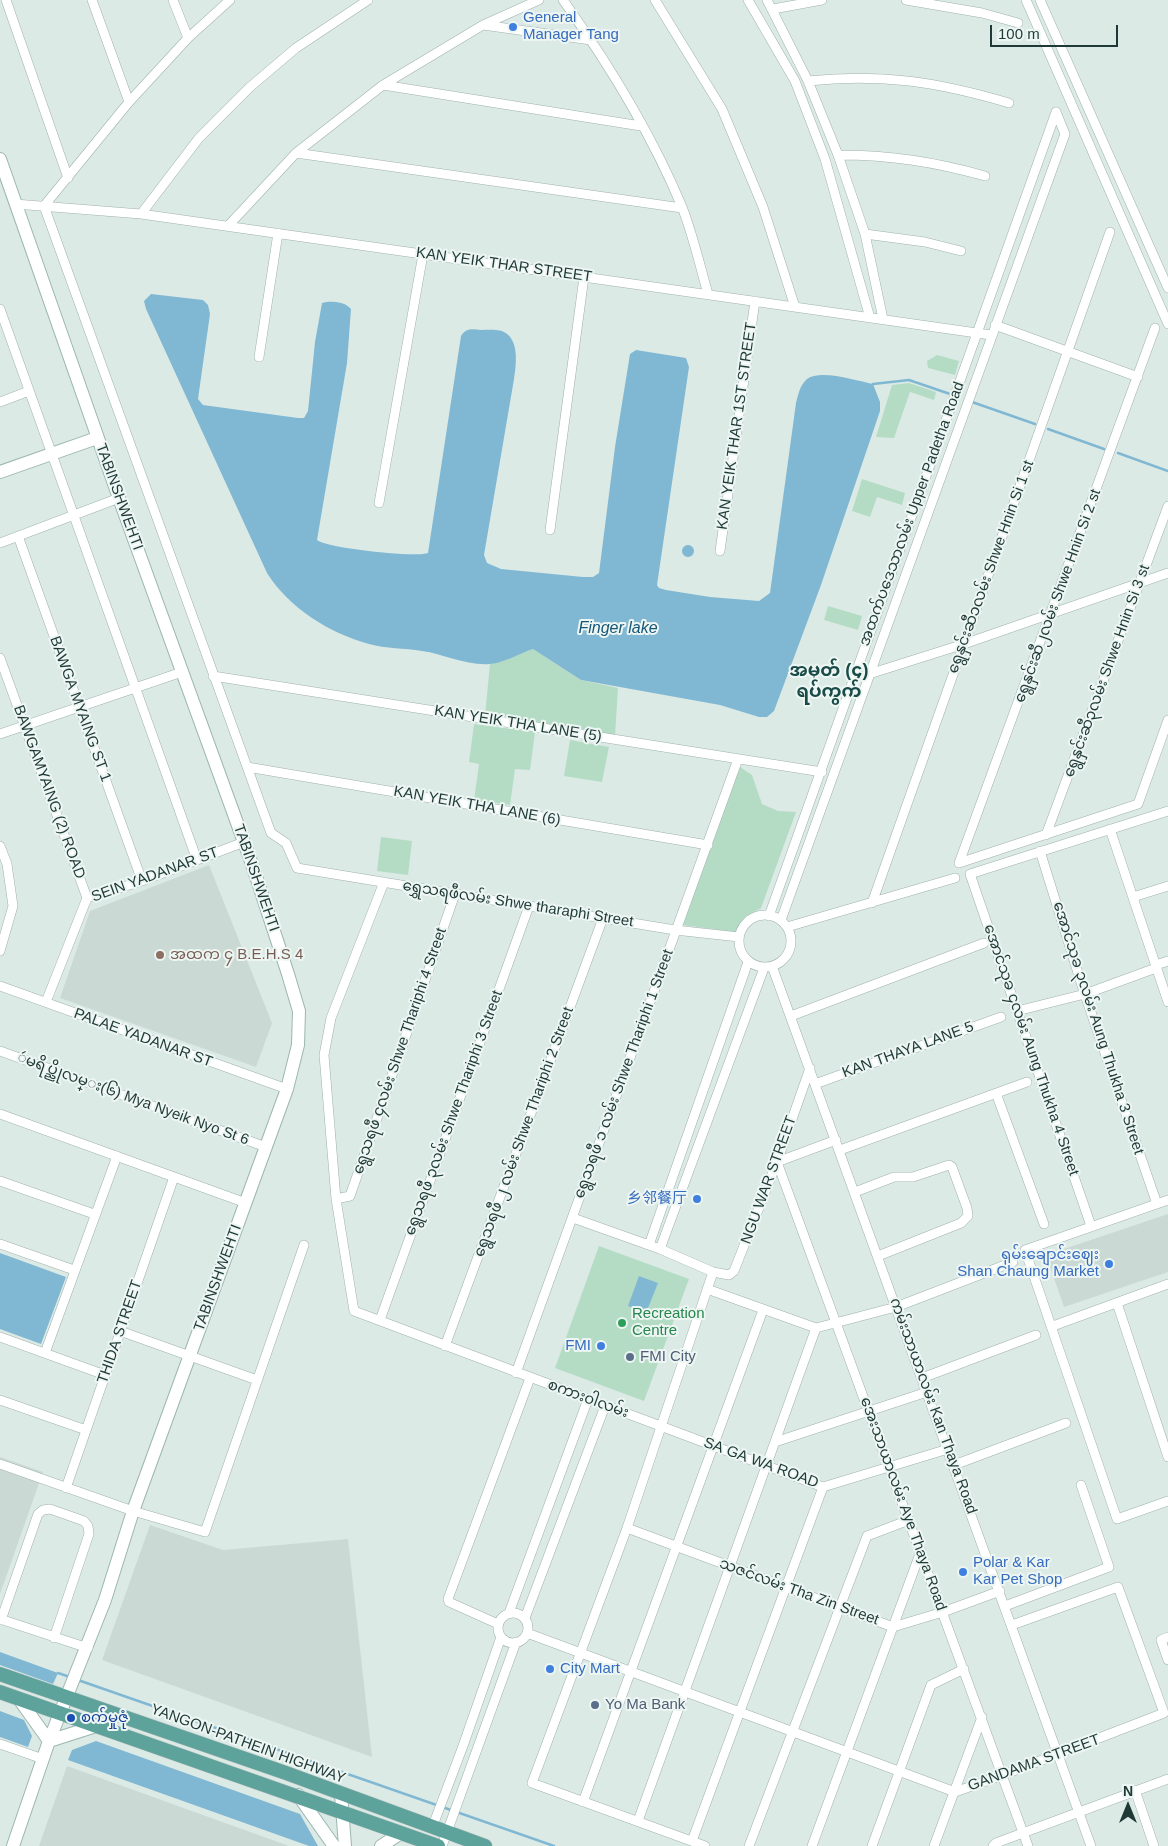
<!DOCTYPE html>
<meta charset="utf-8">
<style>
body{margin:0}
#map{position:relative;width:1168px;height:1846px;overflow:hidden;background:#dceae6;font-family:Helvetica,sans-serif}
canvas{display:block}
.north{position:absolute;left:1103px;top:1781px;width:50px;height:50px;-webkit-text-stroke:4px #edf6f3;paint-order:stroke;rotate:0deg;font-size:14px;font-weight:700;line-height:20px;text-align:center;color:#1e3936}
.north::after{content:'';display:block;margin:auto;width:18px;height:22px;background:#1e3936;clip-path:polygon(50% 0,100% 100%,50% 72%,0 100%)}
.scale{position:absolute;left:990px;top:25px;width:128px;height:22px;box-sizing:border-box;border:2px solid #1e3936;border-top:0;padding-left:6px;font-size:15px;line-height:18px;white-space:nowrap;color:#1e3936;-webkit-text-stroke:4px #edf6f3;paint-order:stroke}
</style>
<div id="map">
<canvas width="1168" height="1846"></canvas>
<div class="north">N</div>
<div class="scale">100 m</div>
</div>
<script>
const context = document.querySelector('canvas').getContext('2d');
context.lineJoin = 'round';
function fillPath(path, color) {
  context.fillStyle = color;
  context.fill(path, 'evenodd');
}
function trace(path, color, width, dash) {
  context.strokeStyle = color;
  context.lineWidth = width;
  context.lineCap = dash ? 'butt' : 'round';
  context.setLineDash(dash || []);
  context.stroke(path);
}
function label(font, color, halo, rows, align = 'center') {
  context.font = font + ' Helvetica,"Noto Sans SC","Noto Sans Myanmar",sans-serif';
  context.lineWidth = 4;
  context.setLineDash([]);
  context.textBaseline = 'middle';
  context.strokeStyle = halo;
  context.fillStyle = color;
  for (const [text, x, y, turn = 0] of rows) {
    context.save();
    context.translate(x, y);
    context.rotate((+turn || 0) * Math.PI / 180);
    context.textAlign = isNaN(turn) ? turn : align;
    if (halo) context.strokeText(text, 0, 0);
    context.fillText(text, 0, 0);
    context.restore();
  }
}
const built = new Path2D(`
 M209,865L272,1023L256,1067L60,998L90,911Z
 M1168,1214V1272L1064,1307L1046,1255Z
 M0,1457L43,1472L0,1594Z
 M150,1525L223,1550L348,1539L372,1757L102,1660Z
 M67,1766L289,1846H39Z`);
const green = new Path2D(`
 M937,355L959,361L955,375L928,368L927,361Z
 M909,383L936,392L934,400L910,392L894,438L876,437L892,385Z
 M862,479L905,493L902,505L877,497L870,517L852,511Z
 M828,606L862,616L858,630L824,620Z
 M533,649L581,680L618,688L615,736L485,715L490,664Z
 M474,724L535,732L530,770L515,769L510,805L474,800L479,764L469,762Z
 M570,740L609,747L602,782L564,776Z
 M740,767L752,775L762,804L778,811L796,812L761,908L745,917L735,932L683,925Z
 M381,837L412,841L408,875L377,871Z
 M599,1246L689,1279L644,1401L555,1368Z`);
const water = new Path2D(`
 M151,294L203,300L208,305L210,314L198,399L203,405L298,418H304L308,411L315,342L322,303C331,300 346,302 351,309L347,363L317,540C326,548 416,558 428,553L461,336C466,328 472,329 481,330C488,330 498,329 504,332C520,340 516,366 514,379L484,555L487,563L501,569L583,577H593L599,573L615,447L630,354L636,350L686,358L689,367L657,585L659,588L666,590L710,597L759,601L770,593L796,403C798,395 800,385 807,379C821,369 857,381 873,384L880,402V411L821,585L774,711L767,717H759L720,705L581,680L533,649C520,653 504,663 490,664C467,666 444,654 422,651C404,648 386,649 369,644C329,633 289,608 267,573L146,309L144,301Z
 M682 551a6 6 0 1 1 12 0a6 6 0 1 1-12 0Z
 M0,1253L66,1277L41,1344L0,1329Z
 M639,1276L658,1283L646,1313L628,1306Z
 M0,1652L58,1673L53,1684L0,1665Z
 M0,1711L24,1720L32,1736L28,1747L0,1737Z
 M96,1741L300,1814L318,1846H309L68,1760L72,1750Z`);
const stream = new Path2D(`
 M873,384L909,380L950,394
 M972,402L1035,424
 M1048,429L1104,449
 M1118,453L1168,471
 M58,1673L70,1677
 M78,1680L554,1846`);
const street = new Path2D(`
 M6,0L68,178
 M92,0L129,102
 M173,0L188,38
 M230,0L188,38L129,102L44,206L271,833L286,843L297,868L675,930L739,937
 M563,0C608,63 652,135 682,207C693,235 700,266 708,294
 M655,0L722,109L763,207L795,307
 M748,0L795,81L825,159L870,318
 M767,0L808,81L838,155L865,234L883,319
 M906,0L982,13L1018,23
 M1026,0L1168,324
 M1040,0L1168,288
 M773,9L822,0
 M483,25L591,40
 M808,81C881,73 938,82 1009,103
 M383,85L641,126
 M296,153L682,208
 M838,155C891,155 935,162 985,176
 M15,204L141,214L991,335
 M141,214L199,138L250,87L296,48L368,0
 M228,226L296,153L383,85L483,25L539,0
 M865,234L925,242L961,251
 M0,309L197,860
 M995,325L1138,377
 M259,357L278,233
 M0,402L29,391
 M379,503L423,254
 M550,530L584,277
 M18,536L142,881
 M0,543L119,498
 M720,551L755,301
 M0,658L87,898
 M866,675L964,644L1168,573
 M213,676L822,772
 M0,734L182,672
 M247,767L708,845
 M1110,829L1168,1002
 M1046,835L1168,506
 M0,846L7,864L13,906L0,951
 M1040,851L1083,989L1157,1204
 M959,863L1155,328
 M959,863L1138,804L1168,720
 M384,882L331,1018L324,1055L336,1199L354,1311L823,1487L948,1449
 M1133,897L1168,886
 M872,903L1110,232
 M739 941a26 26 0 1 1 52 0a26 26 0 1 1-52 0Z
 M769,916L1056,112
 M781,920L1065,134L1056,112
 M787,927L955,878
 M1156,965L1168,961
 M772,966L1091,1846
 M0,986L287,1089
 M46,1002L87,898L142,881L244,842
 M1017,1011L1085,994L1156,968
 M791,1016L984,943
 M0,1051L266,1147
 M815,1084L1001,1017
 M996,1093L1044,1224
 M0,1114L246,1203
 M836,1140L777,1162L1028,1846
 M840,1150L1027,1082
 M0,1181L94,1214
 M855,1192L894,1177H913L949,1165L952,1167L967,1208L968,1216L961,1223L878,1256
 M336,1199L350,1196L455,894
 M1168,1200L1025,1250L1117,1519L1168,1501
 M573,1218L660,1249L713,1272L729,1275L734,1271L777,1162L810,1068
 M1091,1226L970,874L1168,811
 M0,1244L74,1270
 M649,1245L748,962
 M660,1249L764,968
 M707,1289L816,1328L896,1307L1013,1262
 M1117,1303L1168,1457
 M380,1320L529,906
 M1053,1326L1168,1284
 M120,1331L257,1380
 M0,1337L105,1375
 M445,1346L603,918
 M45,1353L117,1156
 M516,1373L738,759
 M922,1378L1036,1335
 M0,1400L86,1430
 M775,1442L927,1392
 M0,1464L133,1511L205,1532L304,1245
 M954,1465L1066,1423
 M66,1488L174,1177
 M627,1528L893,1627L943,1612L1000,1591
 M1005,1606L1109,1567L1081,1485
 M509,1613L588,1399
 M498 1628a15 15 0 1 1 30 0a15 15 0 1 1-30 0Z
 M525,1618L605,1406
 M0,1619L88,1648
 M1,1620L38,1514L43,1510L50,1509L84,1521L88,1526L89,1534L54,1638
 M498,1624L449,1602L448,1599L530,1378
 M527,1633L955,1792L1003,1775L1164,1713L1118,1587L1012,1625
 M1168,1637L1161,1640L1168,1660
 M0,1744L43,1759
 M1135,1790L1154,1846
 M583,1802L763,1310
 M638,1821L816,1328
 M432,1828L463,1746L501,1637
 M692,1841L823,1487
 M442,1846L516,1642
 M705,1846L532,1783L627,1528L713,1272
 M749,1846L867,1536L909,1520
 M812,1846L921,1551
 M872,1846L931,1685L964,1669
 M934,1846L982,1717
 M993,1846L996,1843L1168,1779`);
const secondary = new Path2D(`
 M0,159L119,498L252,864L288,974L299,1011L298,1045L287,1089L133,1511L105,1600L49,1741L13,1846
 M0,472L97,438
 M19,1699L49,1741
 M49,1741L99,1725
 M341,1794L345,1846
 M298,1795L334,1846
 M381,1846L401,1833`);
const primary = new Path2D(`
 M0,1674L286,1773L485,1846
 M0,1692L438,1846`);
const markers = [
 [513,27,5,"#3f7fe0"],
 [160,955,5,"#8d6e63"],
 [697,1199,5,"#3f7fe0"],
 [1109,1264,5,"#3f7fe0"],
 [622,1323,5,"#2e9e5b"],
 [601,1346,5,"#3f7fe0"],
 [630,1357,5,"#5c6f8a"],
 [963,1572,5,"#3f7fe0"],
 [550,1669,5,"#3f7fe0"],
 [595,1705,5,"#5c6f8a"],
 [71,1718,5,"#1a4fb4"]
];
const shopNames = [
 ["General",523,18],
 ["Manager Tang",523,35],
 ["乡邻餐厅",687,1199,"right"],
 ["ရှမ်းချောင်းဈေး",1099,1255,"right"],
 ["Shan Chaung Market",1099,1272,"right"],
 ["FMI",591,1346,"right"],
 ["Polar & Kar",973,1563],
 ["Kar Pet Shop",973,1580],
 ["City Mart",560,1669]
];
const streetNames = [
 ["KAN YEIK THAR STREET",504,265,8],
 ["KAN YEIK THAR 1ST STREET",737,426,-82],
 ["TABINSHWEHTI",119,497,70],
 ["အထက်ပဒေသာလမ်း Upper Padetha Road",912,514,-70],
 ["ရွေနှင်းဆီ၁လမ်း Shwe Hnin Si 1 st",991,567,-70],
 ["ရွေနှင်းဆီ၂လမ်း Shwe Hnin Si 2 st",1058,596,-70],
 ["ရွေနှင်းဆီ၃လမ်း Shwe Hnin Si 3 st",1107,671,-70],
 ["BAWGA MYAING ST 1",80,709,70],
 ["KAN YEIK THA LANE (5)",518,724,9],
 ["BAWGAMYAING (2) ROAD",49,792,70],
 ["KAN YEIK THA LANE (6)",477,806,10],
 ["SEIN YADANAR ST",155,875,-20],
 ["TABINSHWEHTI",256,878,71],
 ["ရွှေသရဖီလမ်း Shwe tharaphi Street",518,904,9],
 ["အောင်သုခ ၃လမ်း Aung Thukha 3 Street",1098,1028,72],
 ["PALAE YADANAR ST",143,1038,20],
 ["KAN THAYA LANE 5",908,1050,-20],
 ["အောင်သုခ ၄လမ်း Aung Thukha 4 Street",1031,1050,71],
 ["ရွေသရဖီ ၄လမ်း Shwe Thariphi 4 Street",400,1051,-71],
 ["ရွေသရဖီ ၁ လမ်း Shwe Thariphi 1 Street",624,1074,-70],
 ["ဴမရိပ္ညိုလမ္း(၆) Mya Nyeik Nyo St 6",133,1099,20],
 ["ရွေသရဖီ ၃လမ်း Shwe Thariphi 3 Street",454,1113,-70],
 ["ရွေသရဖီ ၂ လမ်း Shwe Thariphi 2 Street",524,1132,-70],
 ["NGU WAR STREET",769,1180,-70],
 ["TABINSHWEHTI",218,1278,-70],
 ["THIDA STREET",120,1332,-71],
 ["စကား၀ါလမ်း",588,1399,20],
 ["ကမ်းသာယာလမ်း Kan Thaya Road",933,1406,70],
 ["SA GA WA ROAD",761,1463,20],
 ["အေးသာယာလမ်း Aye Thaya Road",903,1504,70],
 ["သဇင်လမ်း Tha Zin Street",799,1592,20],
 ["YANGON-PATHEIN HIGHWAY",248,1744,20],
 ["GANDAMA STREET",1034,1763,-20]
];
const educationNames = [
 ["အထက ၄ B.E.H.S 4",170,955]
];
const leisureNames = [
 ["Recreation",632,1314],
 ["Centre",632,1331]
];
const serviceNames = [
 ["FMI City",640,1357],
 ["Yo Ma Bank",605,1705]
];
const transitNames = [
 ["စက်မှုဇုံ",81,1718]
];
const waterNames = [
 ["Finger lake",618,629]
];
const quarterNames = [
 ["အမှတ် (၄)",829,671],
 ["ရပ်ကွက်",829,692]
];
fillPath(built, '#cbd9d5');
fillPath(green, '#b4dcc5');
fillPath(water, '#80b8d3');
trace(stream, '#80b8d3', 2.5);
trace(street, '#9fb1ae', 10);
trace(secondary, '#9bb6b1', 14);
trace(primary, '#bcc4c3', 15);
trace(street, '#fff', 9);
trace(secondary, '#fff', 12);
trace(primary, '#5ea29c', 14);
for (const [x, y, r, color] of markers) {
  const dot = new Path2D();
  dot.arc(x, y, r, 0, 2 * Math.PI);
  context.fillStyle = color;
  context.fill(dot);
  trace(dot, '#edf6f3', 2);
}
label('15px', '#366cbe', '#edf6f3', shopNames, 'left');
label('15px', '#1e3936', '#edf6f3', streetNames);
label('15px', '#785e54', '#edf6f3', educationNames, 'left');
label('15px', '#27864d', '#edf6f3', leisureNames, 'left');
label('15px', '#4e5e75', '#edf6f3', serviceNames, 'left');
label('15px', '#164399', '#edf6f3', transitNames, 'left');
label('italic 16px', '#165777', '#edf6f3', waterNames);
label('bold 18px', '#194c48', '#edf6f3', quarterNames);
</script>
